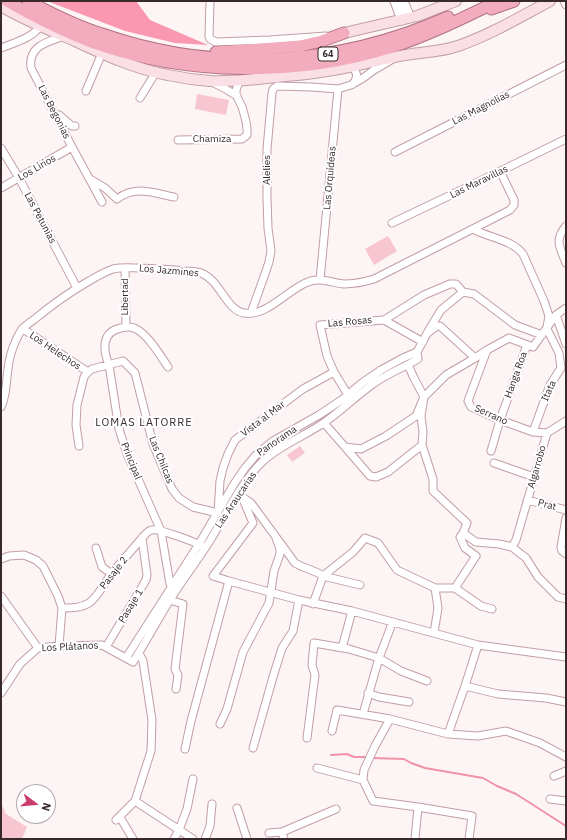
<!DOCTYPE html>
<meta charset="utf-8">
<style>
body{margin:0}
#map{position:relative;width:567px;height:840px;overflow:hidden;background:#fcf4f5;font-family:"IBM Plex Sans",sans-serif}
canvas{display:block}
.frame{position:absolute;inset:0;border:2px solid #37292c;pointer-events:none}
.north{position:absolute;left:16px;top:784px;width:40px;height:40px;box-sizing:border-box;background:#fff;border:1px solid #afa9ab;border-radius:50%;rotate:106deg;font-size:11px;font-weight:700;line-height:16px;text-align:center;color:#37292c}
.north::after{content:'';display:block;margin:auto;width:14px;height:18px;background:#c93c6c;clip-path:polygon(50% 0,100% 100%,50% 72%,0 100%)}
</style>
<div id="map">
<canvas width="567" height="840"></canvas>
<div class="frame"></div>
<div class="north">N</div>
</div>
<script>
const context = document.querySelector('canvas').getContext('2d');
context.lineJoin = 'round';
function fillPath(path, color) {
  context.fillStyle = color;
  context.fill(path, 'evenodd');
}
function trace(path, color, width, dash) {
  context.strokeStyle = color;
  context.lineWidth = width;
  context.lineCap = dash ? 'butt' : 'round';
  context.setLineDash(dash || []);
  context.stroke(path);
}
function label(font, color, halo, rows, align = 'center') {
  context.font = font + ' "IBM Plex Sans",sans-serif';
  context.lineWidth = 4;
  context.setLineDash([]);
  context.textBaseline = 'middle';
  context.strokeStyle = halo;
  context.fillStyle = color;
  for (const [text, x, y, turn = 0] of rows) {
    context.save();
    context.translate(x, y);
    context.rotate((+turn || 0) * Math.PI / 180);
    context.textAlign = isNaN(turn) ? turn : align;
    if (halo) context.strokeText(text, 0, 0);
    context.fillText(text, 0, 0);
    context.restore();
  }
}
const green = new Path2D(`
 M197,94L229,100L226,115L195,109Z
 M388,236L397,251L374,265L365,249Z
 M300,446L305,453L292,462L287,455Z
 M1,803L6,814L27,827L22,839H1Z`);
const forest = new Path2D(`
 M49,1H136L150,20L208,45L175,43L125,31L52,3Z`);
const stream = new Path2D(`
 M331,755L347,754L354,757H367
 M372,758L404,759L411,763L425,768L483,778L497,786L516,794L527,801L566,826`);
const minor = new Path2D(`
 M210,1L209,36L210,39L216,42L270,40L326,36
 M564,1L566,5
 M64,36C47,42 28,46 31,68L72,147L102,202
 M1,48C13,43 33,38 40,26
 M351,67C358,71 358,78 353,84
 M212,82L224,88L237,96
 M86,91L102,53
 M140,98L156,72
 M56,115H59L67,122L72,126H75
 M178,140L242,139L247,135C248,125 245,117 242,107C240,102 236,97 236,92C236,87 238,84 241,80
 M1,148L19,178L77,288
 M395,152L566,65
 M90,179L105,188L117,199C136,185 153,193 174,197
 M1,188L72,147
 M392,223L478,182L566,139
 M566,226C554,240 560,248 566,263
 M473,229C489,238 511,239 523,254L544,301L549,316L547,327
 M125,268L126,327
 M320,280L338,89L351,85L363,78L374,70L391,60
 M463,292L474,294L515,325L542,335
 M251,313L266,271L269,262L271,251L268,228L267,198V149L272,93L273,89L277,86L312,87L338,89
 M556,315L566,344
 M384,320L424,295L450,284H456L463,292
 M23,329L88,372
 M429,332L437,326H440L475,358
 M487,350L468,401L471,407L500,420L533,432L547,433L566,421
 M168,367C160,355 147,333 134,328C130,326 125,327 121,328C101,332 103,350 109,365L119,429L127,454L161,531L170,584L173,586
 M351,398L348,395L334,372L327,356L320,325L384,320L423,342
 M1,407C7,395 6,381 8,369C9,358 12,349 16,340C18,336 20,332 22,329C26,325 32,321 36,318C53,304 70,292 89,281C96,277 104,272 113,269C122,267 131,268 140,268C154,269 168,269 183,271C188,271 195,271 201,273C220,280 226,310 244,313C267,317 288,289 308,282C319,277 333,283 344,284C355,284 364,282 374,279L510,210L514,205V200L500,171
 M324,423L345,447L361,449L386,436L416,416L424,397L446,375L475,358L487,350L509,338L533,347L556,315L566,308
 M533,432L550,385L561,368L559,353L547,329
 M422,445L433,479V491L467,523L463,533
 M79,446L76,425L77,405L84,377L88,372L92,369L123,361L135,373L153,444L172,489L179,498L193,507L218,513L220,481L223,468L228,454L235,440L303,389L334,372
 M345,447L370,476L376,477L388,472L422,445L423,432L421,416L424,397L414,378L408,365
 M491,451L500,420L527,345
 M494,463L534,477
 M238,493L242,497L253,523L213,576L229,581L299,600L352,611L478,645L566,657
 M242,497L251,503L295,563C305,569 315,570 323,576L360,585
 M527,500L566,510
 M566,518L561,547L562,551L566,554
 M512,547L516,540L547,433
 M96,548L102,567L112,574
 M1,559L9,556L24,555L36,560L43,566L58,596L62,608L59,646
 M455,588L481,606L492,609
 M1,596L38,648
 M170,600L183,604L175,669L178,675L176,689
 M313,604L323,576L353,552L365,538L378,543L397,570L435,588H455L476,556L465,548L460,537L463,533L476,542L499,544L512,547L526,558L538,577L558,597L566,599
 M62,608C71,608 81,608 89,603C98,597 105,582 112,573C122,561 132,550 142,538C145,535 148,530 152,530C158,528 195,542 202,546
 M434,633L438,608L435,588
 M106,647L146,580L147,575L142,538
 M342,648L352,611
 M126,658L199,544L234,484L245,468L256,455L273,441L319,415L343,399L362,383L381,370L403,358L417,352L430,328L441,310L463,292
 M465,686L498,694L546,698L566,702
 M1,693L20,664L38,648L59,646L102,645L133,662C146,642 157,620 170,600C183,579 198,560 211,539C226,514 242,481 263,461C282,444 305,436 325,422C342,410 356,396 373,384C386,374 403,368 418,359L417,352
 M368,693L379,697L409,702
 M363,714L379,658L390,629L392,622
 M390,719L375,746L364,770L363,780L373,801L418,807L472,816L469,839
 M220,724L227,709L243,652L269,603L274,571L280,554V549L276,538
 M332,731L337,710L390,719L448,734L478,736L506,731L540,743L566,757
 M448,734L465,686L478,645
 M307,738L315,675L312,665L314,643L349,649L379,658L401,671L427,681
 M253,748L273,677L282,648L293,631L299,600
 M185,749L191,721L229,581
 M317,768L363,780
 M554,776L566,771
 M550,799L566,801
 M135,801L193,839
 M237,808L247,839
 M120,816L121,819L133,839
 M116,820L135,801L151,751L152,720L143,661L139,653
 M269,833L282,832
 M174,839L179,830L187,809L193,779
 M205,839L210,826L212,804
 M284,839L282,832L336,809
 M415,839L418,807`);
const tertiary = new Path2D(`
 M395,1L402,20
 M403,1L410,18`);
const secondary = new Path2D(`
 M1,6C24,20 50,30 75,41C105,55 135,69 168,75C182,78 196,80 210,81C235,82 260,79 285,76C299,75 314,73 327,71C350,68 373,61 395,57C416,52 438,53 458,46C490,35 520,17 550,1
 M344,33L417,16L456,1`);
const trunk = new Path2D(`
 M7,1C35,17 64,32 94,43C188,76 298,77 392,47C429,35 463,18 498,1
 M28,1C52,14 76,26 102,34C217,74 337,66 448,17
 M491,9L514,1
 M216,52L274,48L300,46L322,41L344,33`);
const shields = [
 [328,54,20]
];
const shieldNames = [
 ["64",328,54]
];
const streetNames = [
 ["Las Magnolias",481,108,-27],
 ["Las Begonias",54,112,63],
 ["Chamiza",212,139],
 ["Los Lirios",37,168,-30],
 ["Alelies",267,170,-90],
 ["Las Orquídeas",330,178,-85],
 ["Las Maravillas",479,182,-26],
 ["Las Petunias",40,218,62],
 ["Los Jazmines",169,271,5],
 ["Libertad",125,297,-90],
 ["Las Rosas",350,322,-5],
 ["Los Helechos",55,351,34],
 ["Hanga Roa",516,375,-70],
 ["Itata",549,391,-66],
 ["Serrano",491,415,24],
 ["Vista al Mar",263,419,-37],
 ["Panorama",277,441,-34],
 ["Las Chilcas",161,460,68],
 ["Principal",131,461,68],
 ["Algarrobo",537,467,-74],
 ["Las Araucarias",236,500,-56],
 ["Prat",547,505,14],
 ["Pasaje 2",114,573,-52],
 ["Pasaje 1",131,606,-59],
 ["Los Plátanos",70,647,-3]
];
const neighbourhoodNames = [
 ["LOMAS LATORRE",144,423]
];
fillPath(green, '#f8c6d0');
fillPath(forest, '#f998b0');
trace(stream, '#f292a9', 2);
trace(minor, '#c29ea5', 9);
trace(tertiary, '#c29ea5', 11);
trace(secondary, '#c29ea5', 12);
trace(trunk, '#af7080', 13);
trace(minor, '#fff', 7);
trace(tertiary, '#fff', 9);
trace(secondary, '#fae0e6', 10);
trace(trunk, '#f3acbe', 11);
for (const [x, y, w] of shields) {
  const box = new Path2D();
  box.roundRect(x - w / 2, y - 7, w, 14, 3);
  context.fillStyle = '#fff';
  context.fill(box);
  trace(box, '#37292c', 1);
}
label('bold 9px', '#37292c', null, shieldNames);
label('10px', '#37292c', '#fff', streetNames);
context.letterSpacing = '1px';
label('11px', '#37292c', '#fff', neighbourhoodNames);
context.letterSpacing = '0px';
</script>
